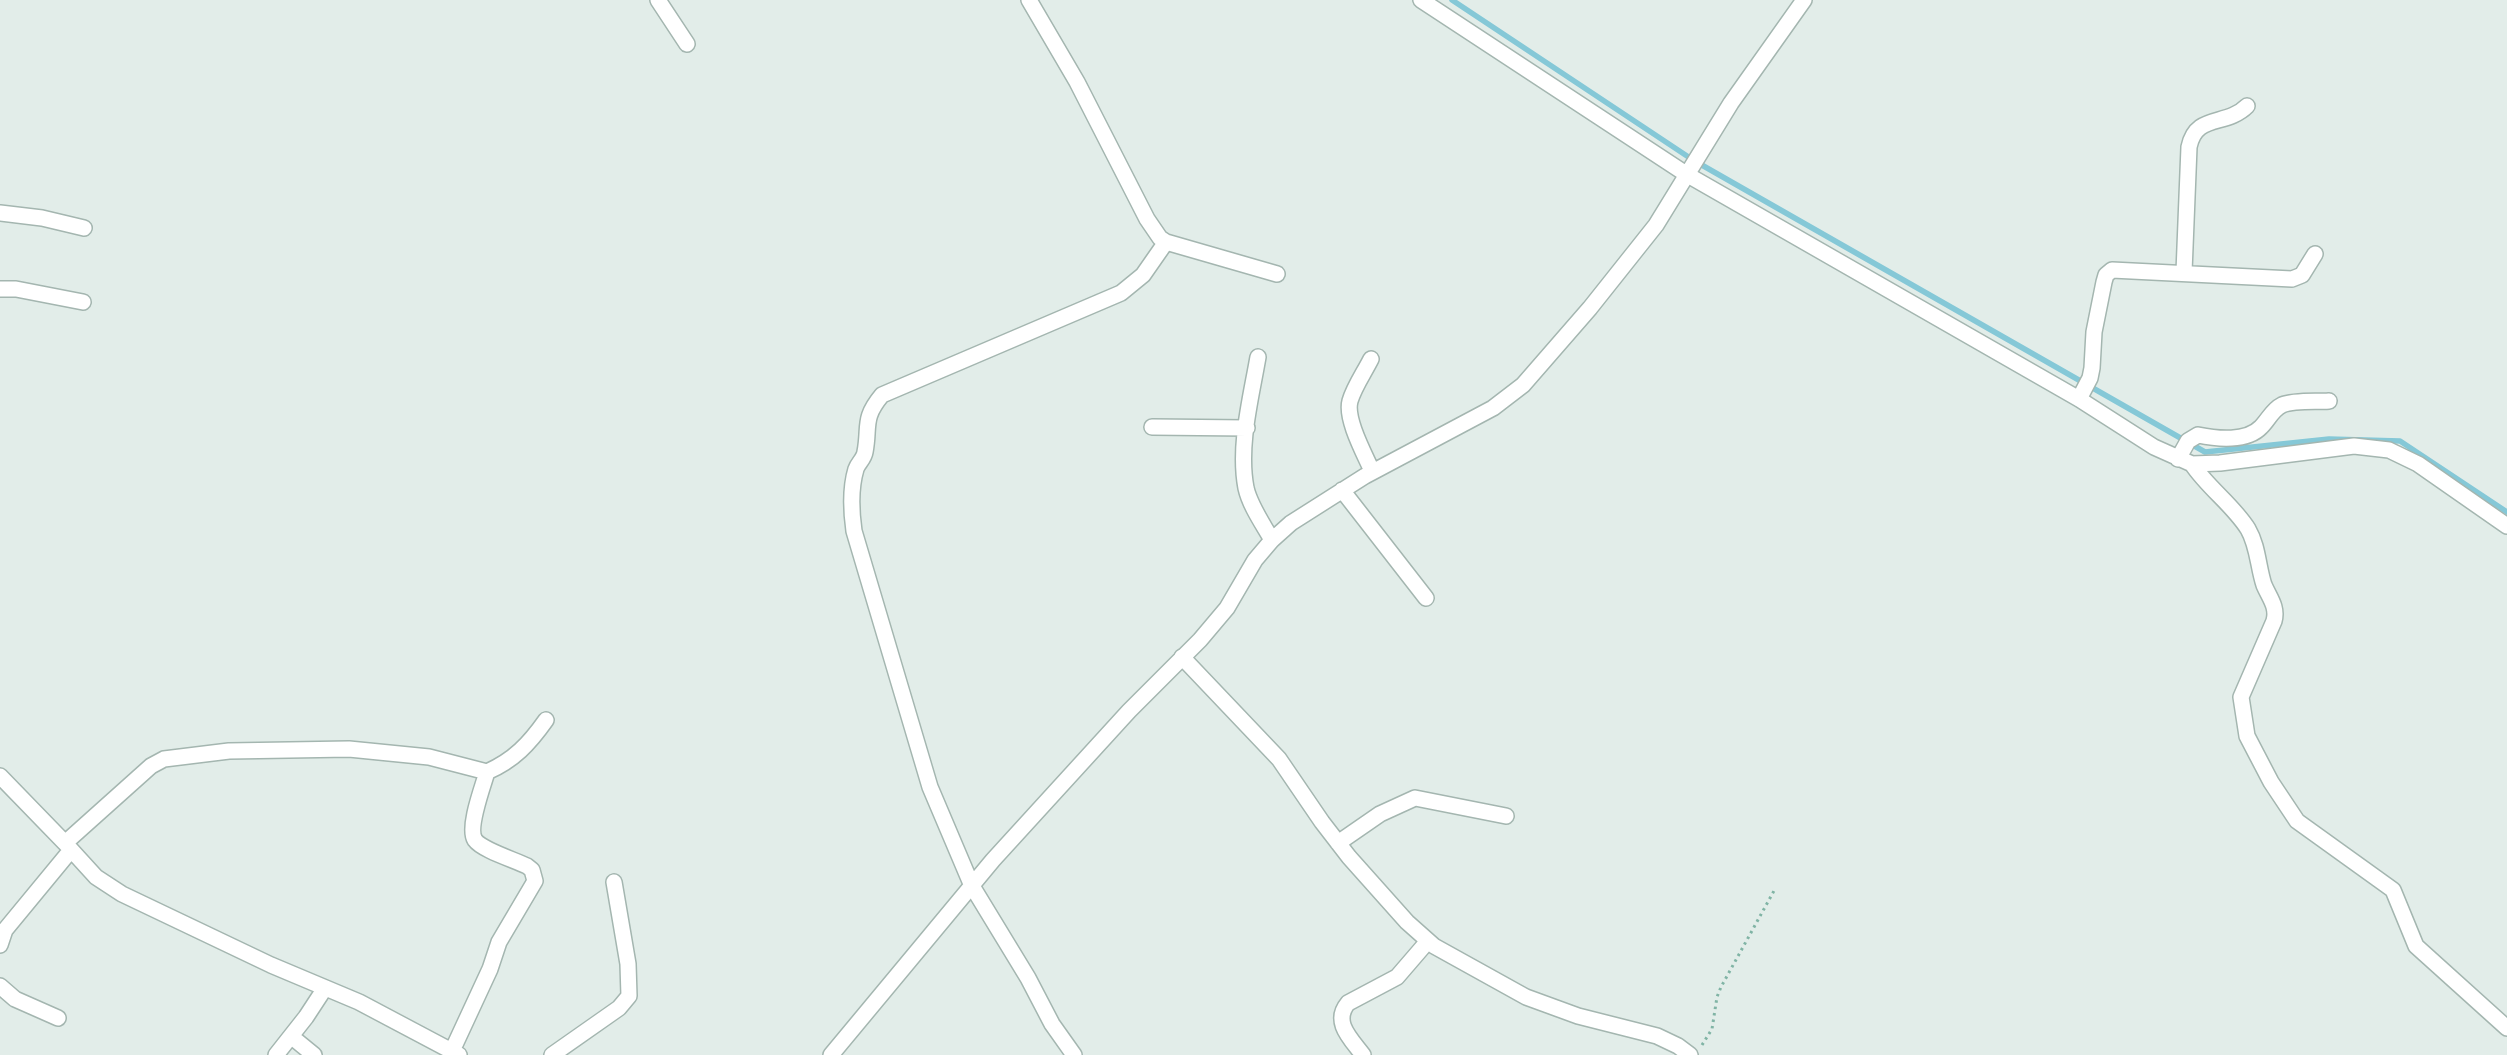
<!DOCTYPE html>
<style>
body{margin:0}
canvas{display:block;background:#e2ede9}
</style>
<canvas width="2507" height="1055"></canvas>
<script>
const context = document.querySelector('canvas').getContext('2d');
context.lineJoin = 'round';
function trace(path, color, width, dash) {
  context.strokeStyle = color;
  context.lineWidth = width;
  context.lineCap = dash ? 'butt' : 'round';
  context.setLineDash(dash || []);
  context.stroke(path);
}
const stream = new Path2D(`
 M1452,0L1693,160L2205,452L2329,439L2400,441L2507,512`);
const path = new Path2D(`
 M1702,1045L1712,1029L1717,997L1721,987L1775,889`);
const minor = new Path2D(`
 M658,0L687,44
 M1029,0L1077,82L1147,219L1160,238L1166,242L1277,274
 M1421,0L1686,174L2079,399L2154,447L2192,464L2220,463L2354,446L2389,450L2418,464L2507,526
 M0,213L42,218L84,228
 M2184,272L2189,147C2196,113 2226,127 2247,106
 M0,289H16L83,302
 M1258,357C1251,398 1238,446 1246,488C1250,506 1263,524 1272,540
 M1371,359C1364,373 1354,387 1350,401C1345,419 1365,455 1372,471
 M2079,399L2090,378L2092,368L2094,332L2104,282L2106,275L2112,270L2292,279L2302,275L2315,254
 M1152,427L1247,428
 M2178,459L2188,441L2198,435C2217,439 2247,442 2261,427C2269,419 2272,410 2282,405C2295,400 2315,402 2329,401
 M2192,464C2208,488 2233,505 2248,529C2258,546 2258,567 2264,585C2269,597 2278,607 2274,621L2241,697L2247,736L2271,782L2297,821L2393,890L2416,946L2507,1028
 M1342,490L1426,598
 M1182,657L1279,759L1322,822L1349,857L1407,922L1434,946L1526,997L1578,1016L1657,1036L1678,1046L1690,1055
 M0,776L65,843L96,877L122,894L271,965L359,1002L459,1055
 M65,843L151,766L164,759L229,751L349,749L429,757L487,772
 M1338,843L1380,814L1415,798L1506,816
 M0,945L5,930L71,850
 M0,986L15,999L58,1018
 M292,1037L314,1055
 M452,1051L490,969L499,942L535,881L532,870L527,866C515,860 482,850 475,840C467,828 483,786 487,772C514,760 529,744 546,720
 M276,1055L306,1017L325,988
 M552,1055L619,1008L629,996L628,964L614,882
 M831,1055L993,860L1129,711L1200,640L1227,608L1255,560L1272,540L1291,523L1365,476L1493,408L1523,385L1590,308L1656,225L1731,103L1804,0
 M1074,1055L1052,1024L1028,978L972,886L930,787L854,531C851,510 850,489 856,469C858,463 864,459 865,452C870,426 862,419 882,395L1121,293L1143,275L1166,242
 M1363,1055C1351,1039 1332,1022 1348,1003L1397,977L1428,941`);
trace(stream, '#85c8d7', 5.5);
trace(minor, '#a4b6b0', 18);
trace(path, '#80b4a5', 3, [2.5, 4]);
trace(minor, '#fff', 15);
</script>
